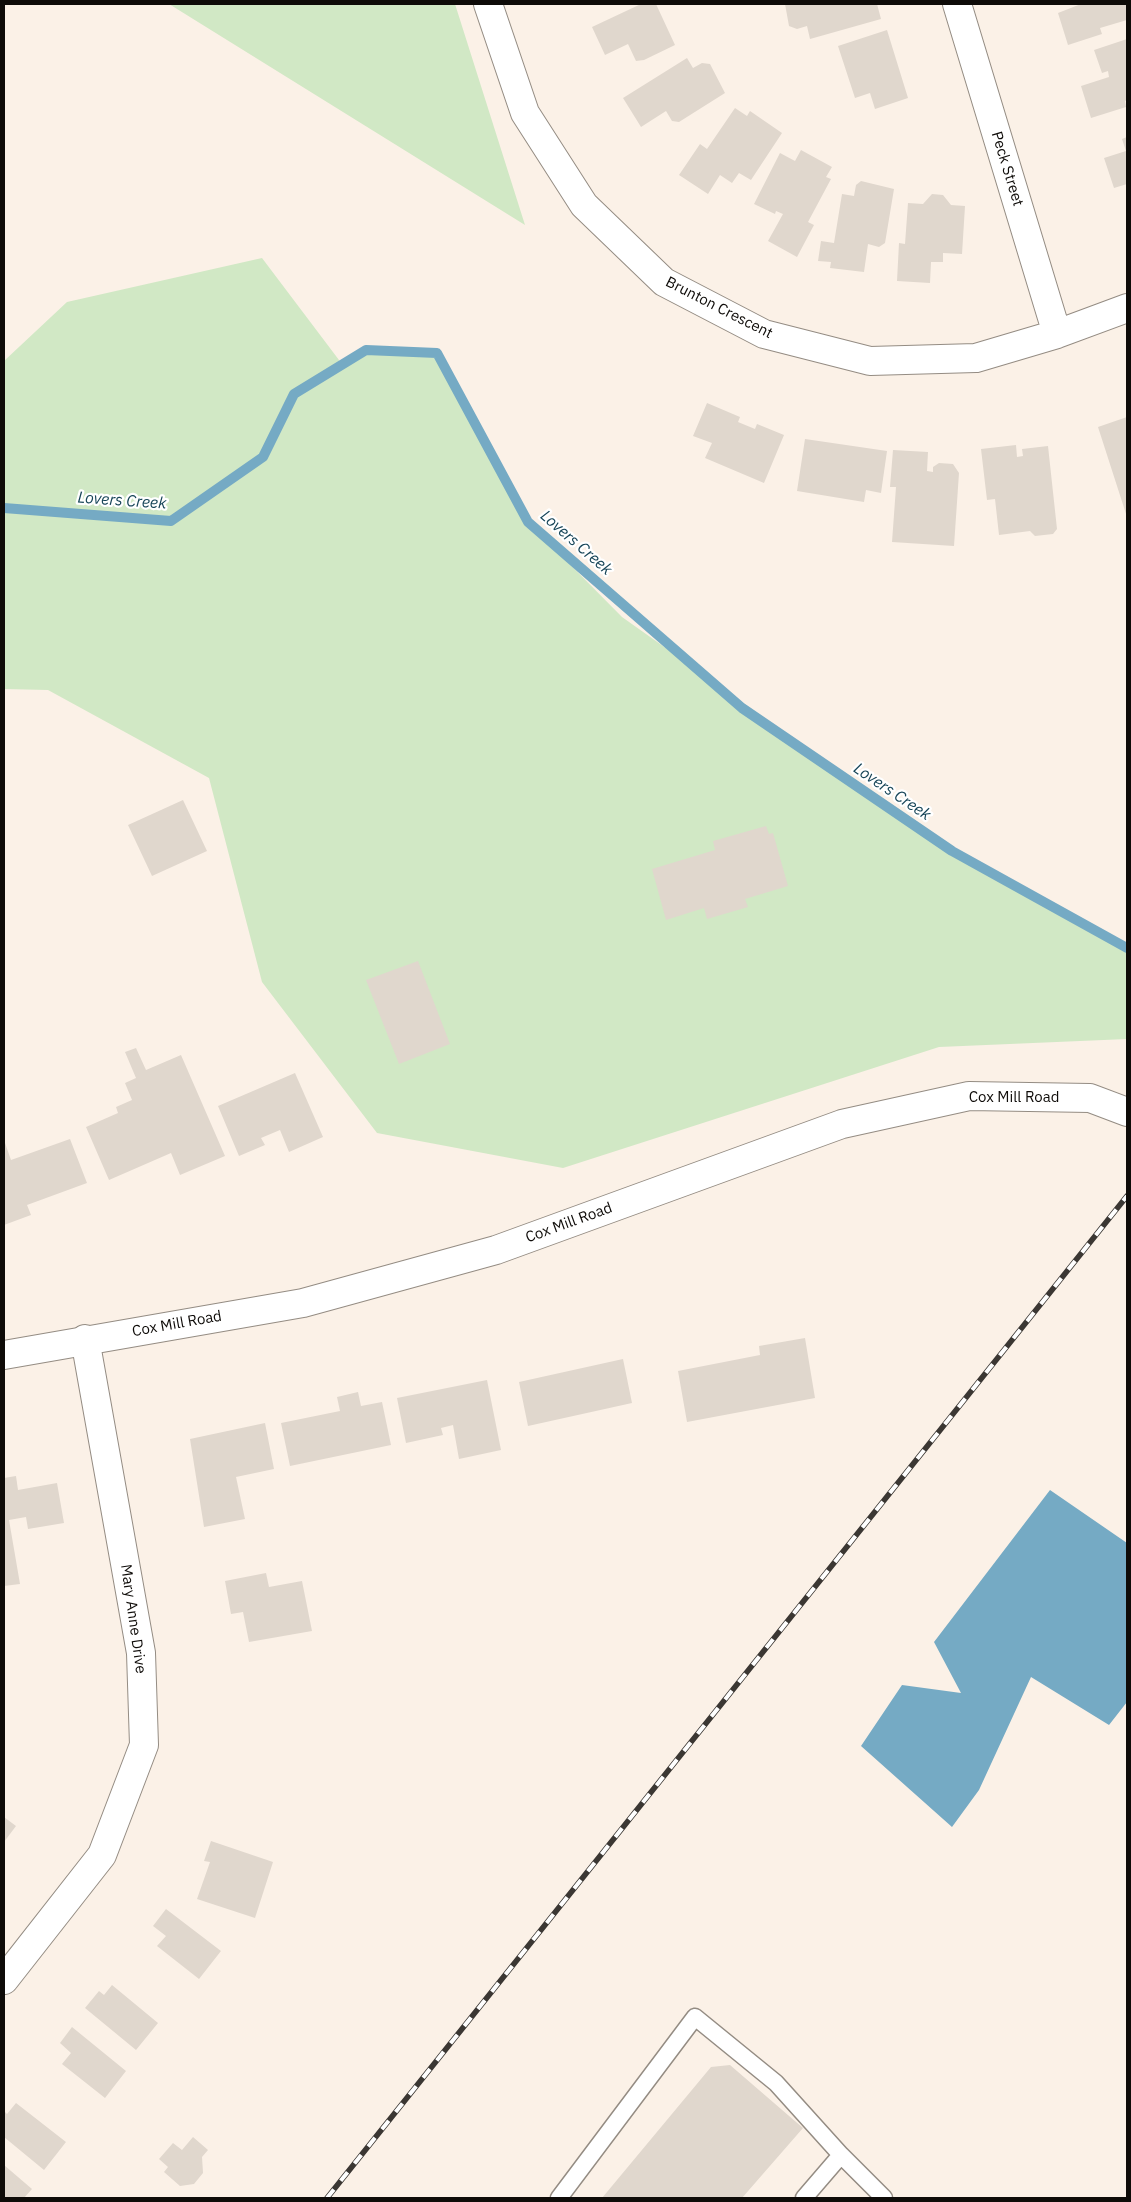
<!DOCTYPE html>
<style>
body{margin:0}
#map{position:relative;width:1131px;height:2202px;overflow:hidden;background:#fbf1e7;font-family:"IBM Plex Sans",sans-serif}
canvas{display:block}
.frame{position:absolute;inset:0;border:5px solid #0e0b08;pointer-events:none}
</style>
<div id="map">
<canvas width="1131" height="2202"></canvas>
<div class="frame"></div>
</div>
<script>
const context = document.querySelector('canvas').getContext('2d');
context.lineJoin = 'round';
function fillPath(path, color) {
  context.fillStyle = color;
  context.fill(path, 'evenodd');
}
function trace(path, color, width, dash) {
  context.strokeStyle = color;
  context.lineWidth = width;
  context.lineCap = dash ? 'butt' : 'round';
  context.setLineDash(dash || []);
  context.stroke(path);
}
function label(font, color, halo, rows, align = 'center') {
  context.font = font + ' "IBM Plex Sans",sans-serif';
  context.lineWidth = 4.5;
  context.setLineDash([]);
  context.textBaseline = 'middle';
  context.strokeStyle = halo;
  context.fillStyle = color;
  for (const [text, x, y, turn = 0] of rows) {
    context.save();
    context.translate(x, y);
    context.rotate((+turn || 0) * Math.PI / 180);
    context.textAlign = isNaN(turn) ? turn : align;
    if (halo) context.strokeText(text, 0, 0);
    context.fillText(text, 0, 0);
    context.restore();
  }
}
const green = new Path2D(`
 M169,4H455L525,225Z
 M262,258L342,364L366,350L437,353L528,522L622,617L952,851L1127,945V1039L939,1047L563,1168L377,1133L262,982L209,778L48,690L4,689V361L67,302Z`);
const water = new Path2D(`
 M1050,1490L1127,1543V1702L1109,1725L1031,1677L979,1790L952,1827L861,1746L902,1685L961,1693L934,1642Z`);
const stream = new Path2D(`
 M4,508L171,521L263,457L294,394L366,350L437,353L528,522L742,708L952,851L1127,948`);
const building = new Path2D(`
 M641,4H656L675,45L644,60L636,61L628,44L605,55L592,27Z
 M785,4H877L881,19L810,39L807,26L797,29L789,26Z
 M1081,4H1127V20L1100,28L1102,34L1068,45L1058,13Z
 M887,30L908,98L875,109L870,93L855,98L838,46Z
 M1127,39V100L1125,101L1126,107L1091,118L1081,86L1109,77L1108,71L1102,73L1094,50Z
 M687,58L693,68L702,63L710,64L725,93L679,122L672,121L666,111L641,127L623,98Z
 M735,108L747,116L750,111L782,133L751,180L739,173L732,183L720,175L708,194L679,175L700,144L707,149Z
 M1127,137V184L1114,188L1104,158L1126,151L1122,139Z
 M801,150L832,167L826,177L831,179L808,222L814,225L797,257L768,241L783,214L776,211L775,214L754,204L780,153L795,161Z
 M861,181L894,189L885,243L879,247L868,244L864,272L830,268L831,262L818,261L821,241L834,243L842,194L854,196L856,185Z
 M932,194L943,195L951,205L965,206L962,254L943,253V262H931L930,283L897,281L899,243L905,244L908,203L923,204Z
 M707,403L740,417L738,422L755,429L757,424L784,435L764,483L705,458L712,443L693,436Z
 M1127,417V517L1098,427Z
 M805,439L887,451L881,493L866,490L864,502L797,491Z
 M1016,445L1017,457L1023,456L1022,449L1048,446L1057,529L1053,534L1035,536L1030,531L999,535L995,499L987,500L981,449Z
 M893,450L928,452L927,471L933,472V467L939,463L953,464L959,473L954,546L892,542L896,487H890Z
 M183,800L207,851L152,876L128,825Z
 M766,826L769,834L773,833L788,886L745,899L748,907L707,919L704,908L666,920L652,869L715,850L713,841Z
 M418,961L450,1044L399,1064L366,980Z
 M136,1048L146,1070L181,1055L225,1156L180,1175L171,1153L109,1180L86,1127L118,1113L116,1107L132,1100L125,1083L136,1078L125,1052Z
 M295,1073L323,1137L289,1152L280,1130L261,1138L265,1145L239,1156L218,1106Z
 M70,1139L87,1183L27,1205L31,1215L4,1225V1140L11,1160Z
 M805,1338L815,1398L687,1422L678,1371L760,1355L759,1346Z
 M623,1359L632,1403L528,1426L519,1382Z
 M487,1380L501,1450L459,1459L453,1425L441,1428L443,1435L406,1443L397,1398Z
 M358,1392L361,1406L382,1402L391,1445L290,1466L281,1423L340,1411L337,1397Z
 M265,1423L274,1469L236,1477L245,1519L204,1527L190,1439Z
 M16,1476L18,1490L57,1483L64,1523L28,1529L26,1517L9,1520L20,1584L4,1586V1478Z
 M266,1573L269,1587L302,1581L312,1631L249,1642L243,1612L231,1614L225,1581Z
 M4,1817L16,1826L4,1842Z
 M211,1841L273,1862L255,1918L197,1899L210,1862L204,1861Z
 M166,1909L221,1951L199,1979L157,1946L166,1936L153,1926Z
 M112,1985L158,2023L136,2050L85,2008L99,1991L104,1995Z
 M72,2027L126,2071L105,2098L62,2064L71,2053L60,2043Z
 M730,2065L803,2128L742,2198H602L711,2067Z
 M16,2103L66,2142L44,2170L4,2137V2111L7,2114Z
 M193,2137L208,2150L202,2157L203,2173L194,2184L180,2186L164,2172L168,2167L159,2159L173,2143L182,2150Z
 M4,2165L32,2189L24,2198H4Z`);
const lane = new Path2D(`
 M559,2198L695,2017L776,2083L841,2155
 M804,2198L841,2155L884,2198`);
const street = new Path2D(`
 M488,4L525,113L584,205L664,282L764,334L870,361L976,358L1057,334L1127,308
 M957,4L1057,334
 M4,1980L102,1855L144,1745L141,1653L85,1339`);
const secondary = new Path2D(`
 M4,1355L303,1303L496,1250L842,1124L969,1096L1090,1098L1127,1112`);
const rail = new Path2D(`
 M327,2198L1127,1196`);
const streetNames = [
 ["Peck Street",1007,169,73],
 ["Brunton Crescent",719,308,27],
 ["Cox Mill Road",1014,1098],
 ["Cox Mill Road",569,1223,-20],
 ["Cox Mill Road",177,1324,-10],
 ["Mary Anne Drive",133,1619,82]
];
const waterNames = [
 ["Lovers Creek",122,501,4],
 ["Lovers Creek",576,543,41],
 ["Lovers Creek",892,792,34]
];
fillPath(green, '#d1e8c5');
fillPath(water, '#75aac4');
trace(stream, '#75aac4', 10);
fillPath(building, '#e0d7cd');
trace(lane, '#948c83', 19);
trace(street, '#948c83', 30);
trace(secondary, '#948c83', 30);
trace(lane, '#fff', 16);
trace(street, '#fff', 28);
trace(secondary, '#fff', 28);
trace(rail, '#3b3733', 5.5);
trace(rail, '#fff', 4, [11]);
label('15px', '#0e0b08', '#fff', streetNames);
label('italic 16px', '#174558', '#fff', waterNames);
</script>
